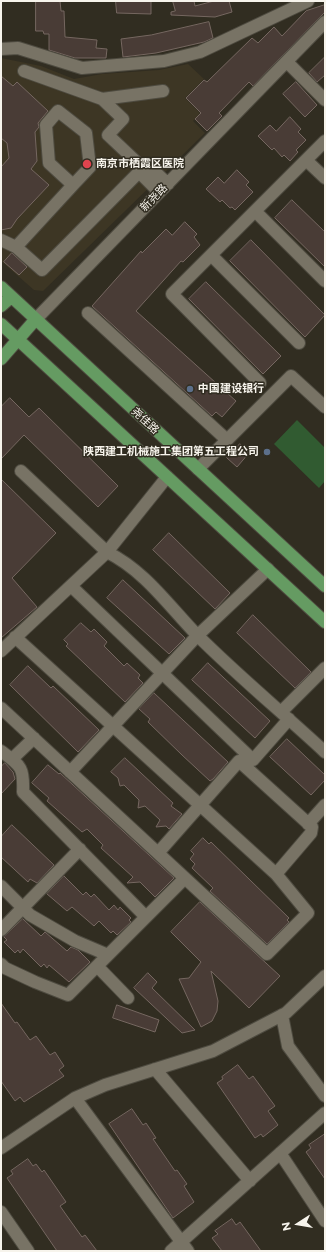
<!DOCTYPE html>
<meta charset="utf-8">
<style>
body{margin:0}
#map{position:relative;width:326px;height:1252px;overflow:hidden;background:#312d21;font-family:Montserrat,sans-serif}
canvas{display:block}
.frame{position:absolute;inset:0;border:2px solid #f7f4ec;pointer-events:none}
.north{position:absolute;left:278px;top:1204px;width:40px;height:40px;-webkit-text-stroke:3px #312d21;paint-order:stroke;rotate:258deg;font-size:11px;font-weight:700;line-height:16px;text-align:center;color:#f7f4ec}
.north::after{content:'';display:block;margin:auto;width:14px;height:18px;background:#f7f4ec;clip-path:polygon(50% 0,100% 100%,50% 72%,0 100%)}
</style>
<div id="map">
<canvas width="326" height="1252"></canvas>
<div class="frame"></div>
<div class="north">N</div>
</div>
<script>
const context = document.querySelector('canvas').getContext('2d');
context.lineJoin = 'round';
function fillPath(path, color) {
  context.fillStyle = color;
  context.fill(path, 'evenodd');
}
function trace(path, color, width, dash) {
  context.strokeStyle = color;
  context.lineWidth = width;
  context.lineCap = dash ? 'butt' : 'round';
  context.setLineDash(dash || []);
  context.stroke(path);
}
function label(font, color, halo, rows, align = 'center') {
  context.font = font + ' Montserrat,"Noto Sans SC",sans-serif';
  context.lineWidth = 3;
  context.setLineDash([]);
  context.textBaseline = 'middle';
  context.strokeStyle = halo;
  context.fillStyle = color;
  for (const [text, x, y, turn = 0] of rows) {
    context.save();
    context.translate(x, y);
    context.rotate((+turn || 0) * Math.PI / 180);
    context.textAlign = isNaN(turn) ? turn : align;
    if (halo) context.strokeText(text, 0, 0);
    context.fillText(text, 0, 0);
    context.restore();
  }
}
const built = new Path2D(`
 M1,58L41,66L74,79L102,74L159,70L188,64L204,79L185,98L200,113L193,121L205,133L43,291L34,290L1,261Z`);
const green = new Path2D(`
 M297,420L325,448V481L319,488L274,444Z`);
const building = new Path2D(`
 M36,1H60L61,11H64L65,37L97,40L96,48L107,49L106,58H75L49,50V34H44L43,31H36Z
 M116,1H151V14L117,13Z
 M173,1H194L195,6L214,1H229L232,12L215,17L171,15V12L175,11Z
 M325,5V12L253,86L249,82L219,113L222,116L207,131L195,119L201,113L186,98L204,80L207,82L252,38L258,43L274,27L282,36L306,11Z
 M209,22L213,38L204,42L156,53L123,57L121,39L151,35Z
 M325,57V75L317,82L309,73Z
 M1,76L13,86L17,82L48,111L38,123L39,127L35,132L37,161L31,169L49,185L17,219L11,228L1,230V167L9,158L7,143L1,138Z
 M296,82L317,105L305,117L283,94Z
 M290,117L301,129L298,132L306,140L296,150L298,152L290,161L284,155L282,157L274,148L272,150L258,136L270,125L276,131Z
 M237,170L249,182L246,185L253,192L235,210L232,207L230,208L222,200L220,202L206,189L218,177L224,183Z
 M292,200L325,232V267L275,218Z
 M185,222L197,234L194,237L200,245L183,262L181,261L136,311L236,401L222,417L216,412L212,416L92,306L141,251L142,253L166,229L172,235Z
 M251,240L325,315L305,337L230,261Z
 M12,253L27,267L19,275L4,262Z
 M206,282L281,356L263,374L189,299Z
 M10,398L29,417L39,408L118,486L98,507L24,435L1,459V407Z
 M240,444L249,453L237,467L227,458Z
 M1,479L56,533L12,578L37,607L1,638Z
 M169,533L230,593L215,609L153,550Z
 M123,580L185,638L169,654L107,598Z
 M253,615L311,672L295,688L237,633Z
 M81,623L91,632L94,629L107,642L104,646L124,666L127,663L140,675L138,678L143,683L125,702L66,646L68,644L64,640Z
 M208,663L270,721L255,738L192,680Z
 M28,666L51,688L53,686L99,730L78,752L10,685Z
 M154,693L228,762L213,779L210,781L182,755L148,722L150,719L139,709Z
 M287,739L325,775V780L311,795L270,757Z
 M125,758L173,803L171,806L182,814L169,829L166,826L156,827L160,820L145,806L138,808L139,800L124,785L120,786L118,778L111,772Z
 M5,763L13,772L15,779L1,794V767Z
 M48,765L59,774L60,773L174,878L155,897L140,882L127,883L133,877L101,848L103,845L87,829L82,832L47,801L49,798L32,783Z
 M12,825L54,865L37,883L30,879L28,882L1,857V837Z
 M203,838L209,844L211,842L289,918L287,920L289,922L267,944L210,891L213,888L192,868L195,864L190,859L194,854L191,851Z
 M64,876L83,895L86,892L91,897L94,894L109,910L114,905L118,910L120,907L131,918L129,920L131,922L117,935L113,931L111,933L99,921L94,926L72,907L67,911L47,894Z
 M200,902L280,976L249,1008L211,971L218,1001L217,1011L212,1021L201,1027L179,979L189,978L201,962L171,932Z
 M23,919L41,936L45,932L67,951L71,947L78,950L90,962L69,982L49,965L47,968L44,964L41,967L23,949L20,953L18,950L15,953L4,942L7,940L4,937Z
 M148,973L157,982L152,988L195,1030L182,1033L134,988Z
 M1,1003L15,1023L17,1022L30,1040L36,1036L50,1055L55,1052L64,1066L59,1070L64,1076L24,1102L20,1097L15,1101L1,1081Z
 M117,1005L159,1020L155,1032L113,1018Z
 M238,1065L249,1079L253,1076L275,1106L268,1111L278,1125L263,1137L261,1134L255,1138L217,1083L223,1079L222,1077Z
 M132,1109L143,1125L146,1123L156,1138L153,1139L175,1171L177,1170L187,1184L184,1186L194,1202L173,1218L109,1124Z
 M325,1134V1179L306,1152L311,1148L309,1145Z
 M28,1159L33,1166L36,1164L42,1172L44,1170L66,1202L60,1206L67,1216L82,1237L85,1235L97,1251H57L7,1178L13,1174L11,1171Z
 M232,1219L236,1225L240,1222L261,1251H222L212,1238L218,1234L215,1231Z`);
const minor = new Path2D(`
 M1,49L18,48L82,68L164,61L200,52L308,1
 M287,62L325,100
 M24,71L102,99L163,91
 M102,99L123,119L108,135L143,168
 M306,160L325,178
 M139,172L159,192
 M255,211L325,281
 M1,240L16,247L42,270L147,164L168,184
 M16,247L73,185L49,163L46,125L58,111L86,133L90,167L73,185
 M211,255L299,343
 M88,313L227,440
 M35,320L325,22
 M260,383L172,294L325,141
 M198,469L291,376L325,407
 M21,471L107,552C145,571 168,605 197,635C238,676 283,713 325,752
 M71,586L253,760L289,719
 M1,651L107,552L167,477
 M1,708L267,954L308,913L276,874L15,637
 M281,712L325,668
 M1,751C21,766 24,767 23,792L146,917
 M12,759L34,738
 M70,772L197,636L268,569
 M308,824L325,805
 M158,853L239,761L312,827L311,833L276,874
 M1,886L30,915L75,941L108,955
 M1,930L80,849
 M1,964L5,968L35,982L68,995L185,878
 M97,966L128,998
 M282,1015L288,1046L325,1096
 M155,1069L250,1181
 M75,1098L188,1251
 M1,1148L75,1098L105,1085L213,1051L286,1013L325,976
 M280,1153L325,1221
 M1,1212L28,1251
 M171,1251L325,1113`);
const major = new Path2D(`
 M1,287L325,586
 M1,306L11,297
 M1,324L325,622
 M1,359L35,320`);
const markers = [
 [87,164,5,"#e0444e"],
 [190,389,4,"#5c6f8a"],
 [267,452,4,"#5c6f8a"]
];
const poiNames = [
 ["南京市栖霞区医院",96,164],
 ["中国建设银行",198,389],
 ["陕西建工机械施工集团第五工程公司",259,452,"right"]
];
const streetNames = [
 ["新尧路",154,198,-46],
 ["尧佳路",145,421,43]
];
fillPath(built, '#3d3624');
fillPath(green, '#315b31');
fillPath(building, '#493c36');
trace(building, '#756760', 1);
trace(minor, '#4e4b40', 14);
trace(major, '#4e4b40', 14);
trace(minor, '#787365', 12);
trace(major, '#659b62', 12);
for (const [x, y, r, color] of markers) {
  const dot = new Path2D();
  dot.arc(x, y, r, 0, 2 * Math.PI);
  context.fillStyle = color;
  context.fill(dot);
  trace(dot, '#312d21', 1.5);
}
label('bold 11px', '#f7f4ec', '#312d21', poiNames, 'left');
label('11px', '#f7f4ec', '#312d21', streetNames);
</script>
